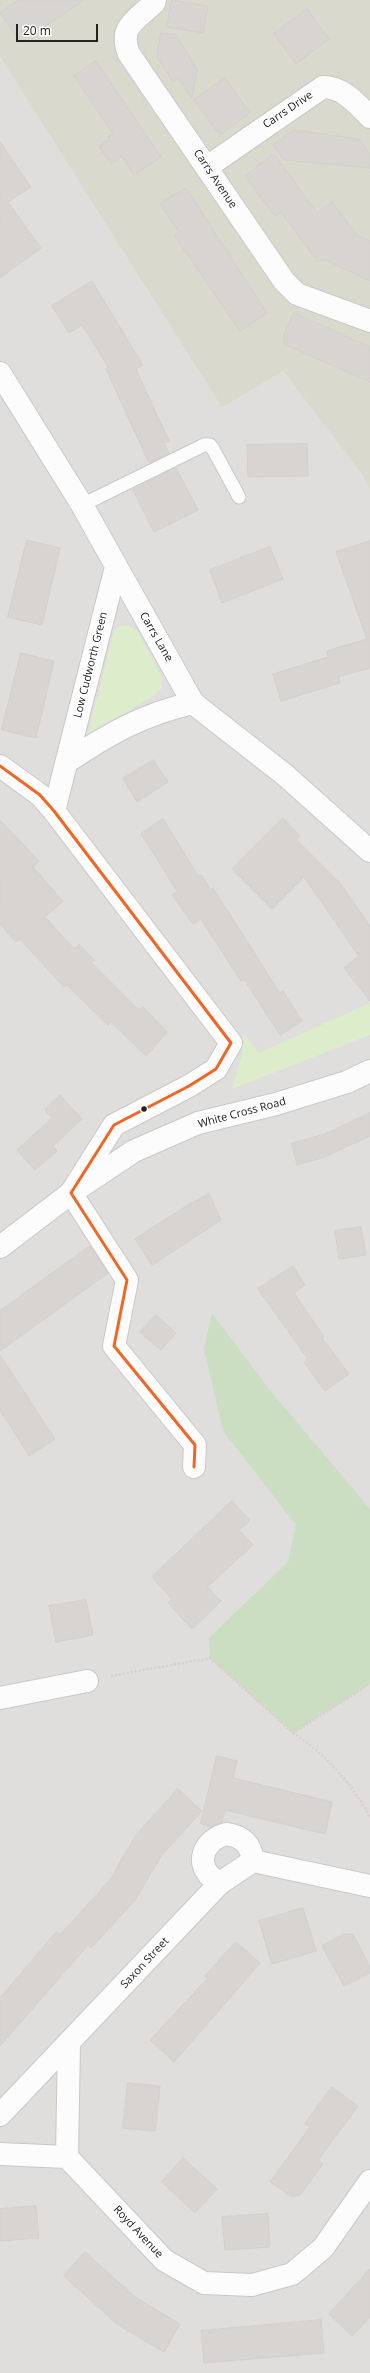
<!DOCTYPE html>
<style>
body{margin:0}
#map{position:relative;width:370px;height:2373px;overflow:hidden;background:#f0eeeb;font-family:"Open Sans",sans-serif}
canvas{display:block}
.scale{position:absolute;left:16px;top:24px;width:82px;height:18px;box-sizing:border-box;border:2px solid #222;border-top:0;padding-left:5px;font-size:12px;line-height:14px;white-space:nowrap;color:#222;-webkit-text-stroke:3px #fff;paint-order:stroke}
</style>
<div id="map">
<canvas width="370" height="2373"></canvas>
<div class="scale">20 m</div>
</div>
<script>
const context = document.querySelector('canvas').getContext('2d');
context.lineJoin = 'round';
function fillPath(path, color) {
  context.fillStyle = color;
  context.fill(path, 'evenodd');
}
function trace(path, color, width, dash) {
  context.strokeStyle = color;
  context.lineWidth = width;
  context.lineCap = dash ? 'butt' : 'round';
  context.setLineDash(dash || []);
  context.stroke(path);
}
function label(font, color, halo, rows, align = 'center') {
  context.font = font + ' "Open Sans",sans-serif';
  context.lineWidth = 3;
  context.setLineDash([]);
  context.textBaseline = 'middle';
  context.strokeStyle = halo;
  context.fillStyle = color;
  for (const [text, x, y, turn = 0] of rows) {
    context.save();
    context.translate(x, y);
    context.rotate((+turn || 0) * Math.PI / 180);
    context.textAlign = isNaN(turn) ? turn : align;
    if (halo) context.strokeText(text, 0, 0);
    context.fillText(text, 0, 0);
    context.restore();
  }
}
const residential = new Path2D(`
 M0,57L222,408L283,371L363,476L370,490V2373H0Z`);
const construction = new Path2D(`
 M0,0H370V490L363,476L283,371L222,408L0,57Z`);
const grass = new Path2D(`
 M123,625L130,626L137,630L162,677V688L156,694L87,737L112,638L115,629Z
 M370,1003V1035L232,1089L242,1054L243,1033L259,1053Z`);
const forest = new Path2D(`
 M212,1313L269,1389L370,1509V1684L293,1733L210,1658L209,1638L288,1562L296,1525L223,1431L204,1349Z`);
const building = new Path2D(`
 M19,0H84L21,43L0,13Z
 M172,0L208,6L203,33L167,27Z
 M307,9L329,39L296,64L274,34Z
 M161,33L176,35L197,69L192,98L178,78L173,82L157,57Z
 M96,61L161,157L134,175L122,156L111,164L99,146L110,139L108,137L113,134L74,76Z
 M225,78L250,113L220,135L194,100Z
 M294,130L359,139L370,154V168L284,160L273,145Z
 M0,142L31,187L8,202L41,248L0,278Z
 M274,154L317,213L332,202L356,234L370,241V281L323,259L318,262L281,212L275,216L245,176Z
 M186,188L267,313L240,331L174,235L179,232L160,204Z
 M92,281L143,365L136,369L169,441L164,443L169,453L149,463L106,369L108,367L82,325L69,333L52,306Z
 M294,313L370,347V382L284,344V335Z
 M307,444L308,476L248,477L247,445Z
 M176,468L198,510L154,532L133,490Z
 M27,540L60,548L42,625L8,617Z
 M370,541V668L338,677L340,683L281,701L273,674L328,657L327,651L367,639L336,552Z
 M270,547L283,579L222,603L210,570Z
 M21,653L54,661L36,738L2,730Z
 M153,760L168,782L137,802L123,779Z
 M283,818L300,836L296,839L341,884L370,926V1001L344,968L359,956L304,877L272,909L232,869Z
 M163,819L199,877L201,875L211,890L213,888L280,993L283,991L302,1021L280,1035L244,979L241,981L201,919L193,924L172,895L177,891L141,834Z
 M0,820L39,861L33,867L63,901L45,917L74,949L79,944L94,960L91,962L139,1010L143,1007L167,1032L146,1056L111,1022L108,1025L67,985L64,987L20,939L16,942L0,924Z
 M60,1095L82,1119L53,1146L57,1151L35,1170L17,1150L52,1118L45,1110Z
 M370,1113V1136L322,1158L297,1165L292,1143L325,1134Z
 M209,1194L221,1220L152,1265L135,1239L191,1203Z
 M361,1227L366,1255L339,1259L335,1231Z
 M90,1246L108,1273L0,1351V1311Z
 M293,1266L305,1285L294,1293L324,1337L322,1338L349,1374L325,1391L304,1362L308,1359L258,1289Z
 M156,1315L176,1333L161,1350L140,1332Z
 M0,1355L55,1439L29,1456L0,1410Z
 M232,1501L250,1521L239,1530L253,1545L207,1587L221,1601L192,1629L168,1603L172,1599L152,1577Z
 M86,1600L93,1635L56,1642L49,1606Z
 M217,1756L237,1761L233,1778L332,1802L325,1834L225,1810L222,1822L211,1827L201,1824Z
 M178,1789L202,1811L161,1856L135,1900L91,1948L88,1945L0,2046V1998L56,1932L60,1935L110,1880L136,1835Z
 M303,1908L316,1951L272,1964L259,1921Z
 M344,1934H353L370,1967V1973L344,1986L322,1946Z
 M236,1942L260,1963L174,2062L150,2040L208,1978L205,1976Z
 M128,2083L160,2086L155,2131L123,2128Z
 M332,2087L358,2106L318,2160L323,2164L299,2196H290L270,2182L310,2127L305,2124Z
 M183,2158L217,2189L195,2213L162,2182Z
 M36,2206L39,2238L0,2241V2209Z
 M268,2214L270,2247L225,2250L222,2217Z
 M85,2252L135,2297L180,2324L164,2352L117,2324L64,2276Z
 M370,2269V2317L352,2336L329,2314Z
 M321,2320L324,2353L204,2363L201,2331Z`);
const path = new Path2D(`
 M111,1676L210,1658L293,1733L370,1684
 M293,1733C324,1753 354,1785 370,1818`);
const service = new Path2D(`
 M82,505L204,445H210L213,449L239,497`);
const minor = new Path2D(`
 M155,0L154,3C136,20 118,27 129,54L284,281L297,294L370,321
 M207,167L323,87C343,87 356,103 370,117
 M0,373L82,505L193,703L285,775L370,851
 M67,762C108,734 144,714 193,703
 M0,766L40,795L54,811L231,1043L216,1069L189,1086L114,1125L71,1193L127,1280L114,1346L195,1445L194,1467
 M54,811L116,567
 M0,1698L87,1681
 M220,1883C194,1870 199,1842 226,1834C242,1836 251,1844 253,1861
 M0,2115L220,1883L253,1861L370,1886
 M0,2154L67,2157
 M67,2157L164,2260L204,2283L252,2285L292,2274L323,2248L370,2181
 M67,2157L69,2042`);
const tertiary = new Path2D(`
 M0,1247L71,1193L134,1151L198,1123L276,1104L347,1082L370,1071`);
const bus1 = new Path2D(`
 M0,766L40,795L54,811L231,1043L216,1069L189,1086L114,1125L71,1193L127,1280L114,1346L195,1445L194,1467`);
const markers = [
 [144,1109,3.5,"#222"]
];
const streetNames = [
 ["Carrs Drive",288,110,-34],
 ["Carrs Avenue",215,179,56],
 ["Carrs Lane",156,637,60],
 ["Low Cudworth Green",91,665,-76],
 ["White Cross Road",242,1113,-15],
 ["Saxon Street",145,1963,-47],
 ["Royd Avenue",138,2232,47]
];
fillPath(residential, '#dfdedc');
fillPath(construction, '#d9d9cd');
fillPath(grass, '#ddeccb');
fillPath(forest, '#cbdec1');
fillPath(building, '#d7d4d2');
trace(building, '#d3d0cc', 1);
trace(service, '#c9c8c7', 15);
trace(minor, '#c9c8c7', 24);
trace(tertiary, '#c9c8c7', 24);
trace(path, '#dccecd', 2.5, [2, 2]);
trace(service, '#fdfcfc', 13);
trace(minor, '#fdfcfc', 22);
trace(tertiary, '#fdfcfc', 22);
trace(bus1, '#f26522', 3);
for (const [x, y, r, color] of markers) {
  const dot = new Path2D();
  dot.arc(x, y, r, 0, 2 * Math.PI);
  context.fillStyle = color;
  context.fill(dot);
  trace(dot, '#fff', 1.5);
}
label('11px', '#222', '#fff', streetNames);
</script>
